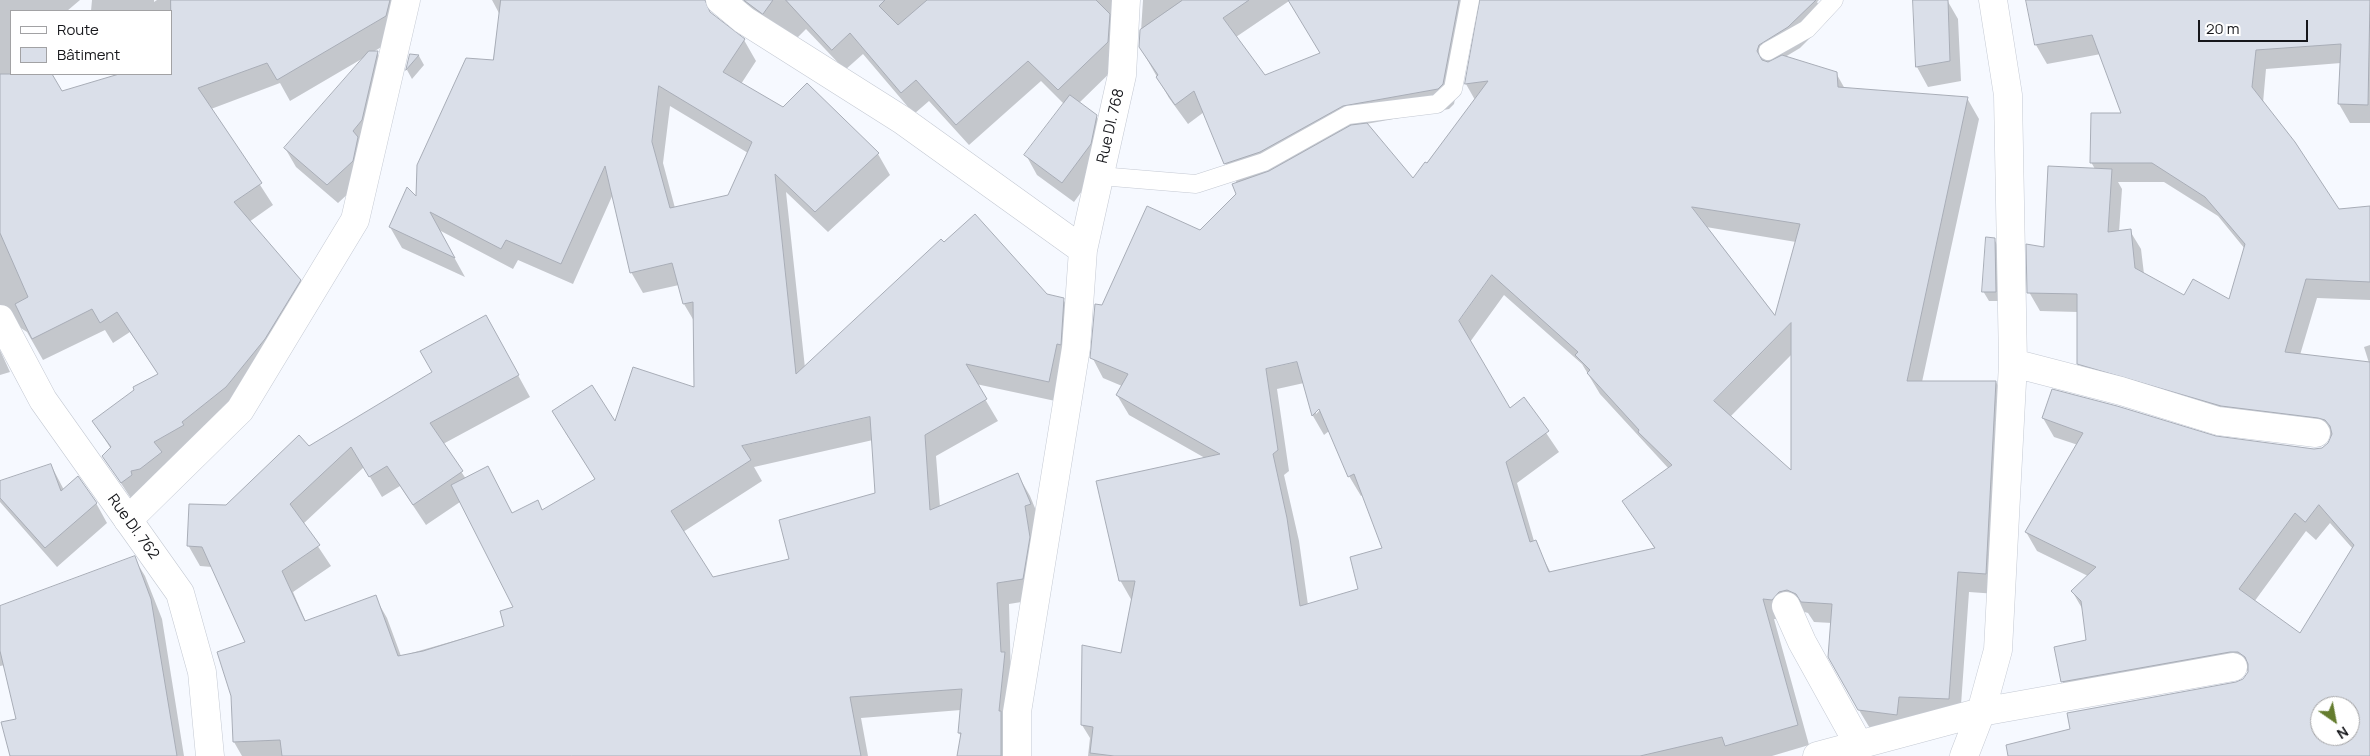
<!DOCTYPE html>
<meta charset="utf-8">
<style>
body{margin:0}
#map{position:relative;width:2370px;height:756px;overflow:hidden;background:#f6f9ff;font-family:Manrope,sans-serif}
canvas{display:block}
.legend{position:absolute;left:10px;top:10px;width:162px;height:65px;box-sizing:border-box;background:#fff;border:1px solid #a2a2a4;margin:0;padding:6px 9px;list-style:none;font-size:15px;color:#16171b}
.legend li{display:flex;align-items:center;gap:10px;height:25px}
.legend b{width:25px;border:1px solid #a2a2a4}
.north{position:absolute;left:2310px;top:696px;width:50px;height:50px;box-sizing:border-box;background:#fff;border:1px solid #a2a2a4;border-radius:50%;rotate:147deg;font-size:14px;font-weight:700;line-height:20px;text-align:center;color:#16171b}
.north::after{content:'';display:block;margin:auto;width:18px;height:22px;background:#647c2e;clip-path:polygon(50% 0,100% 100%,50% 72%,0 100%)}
.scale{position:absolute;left:2198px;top:20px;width:110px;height:22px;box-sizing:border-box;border:2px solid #16171b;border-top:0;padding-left:6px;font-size:15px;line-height:18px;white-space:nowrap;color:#16171b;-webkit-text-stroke:4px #fff;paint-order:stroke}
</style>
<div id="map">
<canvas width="2370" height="756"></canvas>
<ul class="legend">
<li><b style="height:6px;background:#fff"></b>Route</li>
<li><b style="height:14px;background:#dadfe9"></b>Bâtiment</li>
</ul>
<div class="north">N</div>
<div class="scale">20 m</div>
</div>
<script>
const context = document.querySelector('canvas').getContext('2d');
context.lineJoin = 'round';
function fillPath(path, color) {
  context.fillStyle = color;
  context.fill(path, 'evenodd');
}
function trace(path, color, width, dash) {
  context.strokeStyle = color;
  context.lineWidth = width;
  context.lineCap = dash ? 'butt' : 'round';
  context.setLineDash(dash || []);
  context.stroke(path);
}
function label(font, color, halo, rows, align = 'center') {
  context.font = font + ' Manrope,sans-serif';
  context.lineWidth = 4;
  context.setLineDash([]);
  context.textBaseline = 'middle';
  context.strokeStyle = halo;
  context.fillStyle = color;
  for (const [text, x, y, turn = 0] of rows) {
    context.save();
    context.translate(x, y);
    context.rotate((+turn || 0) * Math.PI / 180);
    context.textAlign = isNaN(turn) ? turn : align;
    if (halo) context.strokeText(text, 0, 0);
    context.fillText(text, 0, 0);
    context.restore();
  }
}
const shadow = new Path2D(`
 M0,0H80L67,11H11V74H50L82,128L86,85L123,74H171V11H91L92,0H154V2L157,0H408L398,37L373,52L377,53L388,71L363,180L338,203L296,167L285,148L365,57L290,101L280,83L211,109L273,205L249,222L300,280L312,302L195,447L166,463L173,474L134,503L103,456L111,449L94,422L159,375L130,332L113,343L105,330L43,360L27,332L16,325L0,331Z
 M492,0H684L707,10L744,40L756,61L741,84L783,109L807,85L878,154L890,175L828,232L786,192L805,368L1046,295L1063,299L1075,320L1060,402L976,384L998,421L936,456L940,507L1018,475L1030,496L1042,525L1034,600L1009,604L1013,756H958L961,736L959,733L961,710L861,718L868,756H242L234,742L247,643L212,567L200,566L188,545L226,506L309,448L497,337L530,397L443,444L466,479L488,468L513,515L542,511L596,480L565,432L615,424L695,389L694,321L684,304L679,285L643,293L631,272L613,194L573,284L518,260L513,269L439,230L465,277L402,248L390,227L417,199L494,62L500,15ZM670,106L748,153L729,196L675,208L663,163ZM873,440L876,494L791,560L712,578L683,532L762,481L754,467ZM364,467L382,497L400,486L426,525L460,502L515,608L506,626L401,656L387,618L375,597L306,622L293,592L331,566L303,524Z
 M743,0H1113L1120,63L1079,103L1096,116L1108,136L1101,165L1074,202L1037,175L1026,155L1064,104L1041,81L969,145L929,101L914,114L863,54L845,70L806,29L794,41L746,5Z
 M1143,0H1819L1817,2L1828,20L1800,48L1785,57L1836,73L1845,89L1967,98L1979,119L1922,382H1996L2007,403L1997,594L1969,592L1960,719L1871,730L1859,710L1832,623L1814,622L1808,613L1801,611L1784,620L1774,619L1809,745L1772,756H1088L1090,738L1082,725L1122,655L1132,601L1120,580L1205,458L1129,415L1117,395L1122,386L1103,378L1092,357L1103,307L1201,232L1238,194L1237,183L1225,163L1204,112L1188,124L1169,98L1140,47ZM1289,1L1321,54L1265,77L1236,37ZM1480,8L1466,84L1475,100L1413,181L1366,124L1449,109L1454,104L1471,19ZM1706,227L1796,242L1776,317ZM1504,295L1582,364L1600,394L1669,469L1624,502L1655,549L1551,573L1534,541L1517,483L1559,452L1523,399L1509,409L1470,342ZM1793,353L1792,472L1730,417ZM1304,383L1313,416L1324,435L1329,431L1349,476L1361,496L1363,495L1384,549L1360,590L1308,605L1299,541L1284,475L1289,471L1277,389ZM1324,406L1316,414V410Z
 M1914,0H1947L1958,19L1961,81L1928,87L1917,67Z
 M2027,0H2370V123H2350L2339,104L2341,63L2266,69L2263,103L2370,260V300L2317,298L2300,355L2369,363L2364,347L2370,345V756H2065L2236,684L2244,680L2250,671L2242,670L2073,700L2062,681L2087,641L2083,610L2072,591L2088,576L2037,551L2026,532L2078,445L2054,437L2043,418L2314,450L2322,449L2329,444L2332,437L2233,424L2090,382L2079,363L2078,312L2040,311L2029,292L2045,248L2095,169L2091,162L2123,114L2101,54L2047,64L2036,45ZM2118,182H2164L2218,216L2245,249L2229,301L2185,297L2144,274L2141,249L2130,231L2119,232L2122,189ZM2330,523L2353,549L2300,635L2254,602L2306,531L2316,540ZM2320,706H2350V736H2320Z
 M411,55L419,56L424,65L412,79L407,70Z
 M1994,239L2000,250L2001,301H1989L1983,291Z
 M0,350L10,372L0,375Z
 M51,465L64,490L96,503L107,523L57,567L0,502V482Z
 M134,558L145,576L162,619L184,756H11L17,720L5,665L0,666V607Z`);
const building = new Path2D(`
 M171,0H390L386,16L277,80L267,63L198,88L262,183L234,202L301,280L265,339L226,387L182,422L184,425L154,442L162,452L140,469L131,471L132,475L121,483L102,456L111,447L92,421L134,390L133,387L158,374L117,312L100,323L92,309L32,339L15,304L28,297L0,233V74H52L62,91L119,74H171Z
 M501,0H705L710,12L745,39L723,72L783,107L807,83L879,153L815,212L775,174L796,374L941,239L944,242L975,214L1047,294L1064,298L1061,345L1057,344L1049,382L966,364L987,399L925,435L930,510L1018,473L1031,504L1025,506L1030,537L1023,579L997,583L1001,652H1005L999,711H1001V756H957L961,733H958L962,689L850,697L861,756H282L280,740L233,742L231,696L217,652L245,642L202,547L187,546L189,504L226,505L299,435L309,446L432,372L420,351L486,315L519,375L430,423L463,471L413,505L387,466L369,477L351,447L290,504L320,545L282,571L305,621L376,595L398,656L423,651L504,626L500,611L513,607L451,485L488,466L512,513L538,500L542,510L595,479L552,411L592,385L615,421L633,367L694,387L693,302L683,304L672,263L630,273L605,166L561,264L506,240L501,249L430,212L455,258L389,227L407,187L416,196L417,165L466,58L493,60ZM659,86L752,142L728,195L670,208L652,142ZM870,417L875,493L779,520L789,559L713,577L671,511L751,460L742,446Z
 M744,0H773L763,14Z
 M786,0H885L879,6L898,25L927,0H1096L1110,14L1108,42L1058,90L1028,61L956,125L916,80L901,93L850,33L832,50Z
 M1183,0H1249L1223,18L1265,75L1320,53L1288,0H1459L1443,84L1438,89L1343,106L1260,152L1224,164L1194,91L1175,105L1156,77L1158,75L1139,47L1140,30Z
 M1480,0H1816L1788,27L1759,45L1757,51L1762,60L1768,62L1782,55L1837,72L1838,87L1968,97L1907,381H1996L1986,574L1958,572L1949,699L1899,697L1897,715L1858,710L1828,657L1832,604L1801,602L1796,594L1787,590L1779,592L1772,600L1763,599L1798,725L1725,746L1722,737L1640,756H1114L1090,753L1093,727L1081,725L1082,645L1121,653L1135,581H1119L1096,481L1220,454L1116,395L1128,374L1090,358L1095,304L1102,305L1147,206L1200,230L1236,194L1232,184L1269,171L1351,125L1367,123L1413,178L1425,162L1427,163L1488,81L1465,84ZM1692,207L1800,224L1775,315ZM1492,275L1578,352L1575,355L1590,370L1587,373L1639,430L1638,432L1672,465L1622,501L1655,548L1549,572L1536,540L1530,542L1506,462L1549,431L1524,397L1510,408L1459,321ZM1791,323V470L1714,401ZM1297,362L1312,416L1319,409L1348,477L1354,474L1382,548L1350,557L1358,589L1300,606L1287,518L1273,454L1278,450L1266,369Z
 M1913,0H1948L1950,61L1916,67Z
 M2026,0H2370L2368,105L2338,104L2341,44L2256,50L2252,87L2295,142L2339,209L2370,206V282L2306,279L2285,352L2370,362V756H2008L2006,745L2070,729L2067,713L2236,682L2243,679L2248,672V664L2245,657L2238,652H2230L2061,682L2054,647L2086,640L2081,601L2071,591L2096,567L2025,532L2083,433L2042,418L2052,389L2117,406L2216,436L2314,449L2322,448L2328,443L2332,434L2330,426L2325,420L2318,418L2221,406L2077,364V294L2027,293L2026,244L2044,247L2048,166L2112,169L2108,232L2131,229L2135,268L2184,295L2193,279L2229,299L2245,244L2205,197L2152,163H2090L2091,113H2121L2092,35L2035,45ZM2319,505L2354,545L2300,633L2239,589L2295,513L2305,522ZM2320,706H2350V736H2320Z
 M369,51H378L362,120L353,131L358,137L353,161L327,185L284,148Z
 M410,54L419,55L406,70Z
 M1070,95L1097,115L1091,144L1062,183L1024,155Z
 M1986,237L1995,238L1996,292H1982Z
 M51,464L61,491L78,476L97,503L45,548L0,498V481Z
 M135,556L151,599L177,756H10L1,722L16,719L0,651V606Z`);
const lane = new Path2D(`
 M1768,51L1807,29L1834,0
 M1100,176L1196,184L1264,162L1348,115L1437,104L1453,89L1470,0`);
const street = new Path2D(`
 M720,0L744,20L902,120L1083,250L1076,348L1017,712V756
 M1993,0L2008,95L2013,363L1998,650L1981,712L2233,667
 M1083,250L1122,75L1126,0
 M2013,363L2121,391L2218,421L2316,433
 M128,520L240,410L355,220L406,0
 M1786,606L1802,642L1859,745
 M1817,756L1981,712L1964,756`);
const secondary = new Path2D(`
 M0,319L43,400L180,593L202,672L210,756`);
const streetNames = [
 ["Rue DI. 768",1111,126,-77],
 ["Rue DI. 762",133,527,54]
];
fillPath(shadow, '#0003');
fillPath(building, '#dadfe9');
trace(building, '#a8adb7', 1);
trace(lane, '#c4c9d3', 19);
trace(street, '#c4c9d3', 29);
trace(secondary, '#c4c9d3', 29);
trace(lane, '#fff', 18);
trace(street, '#fff', 28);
trace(secondary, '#fff', 28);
label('15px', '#16171b', '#fff', streetNames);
</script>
